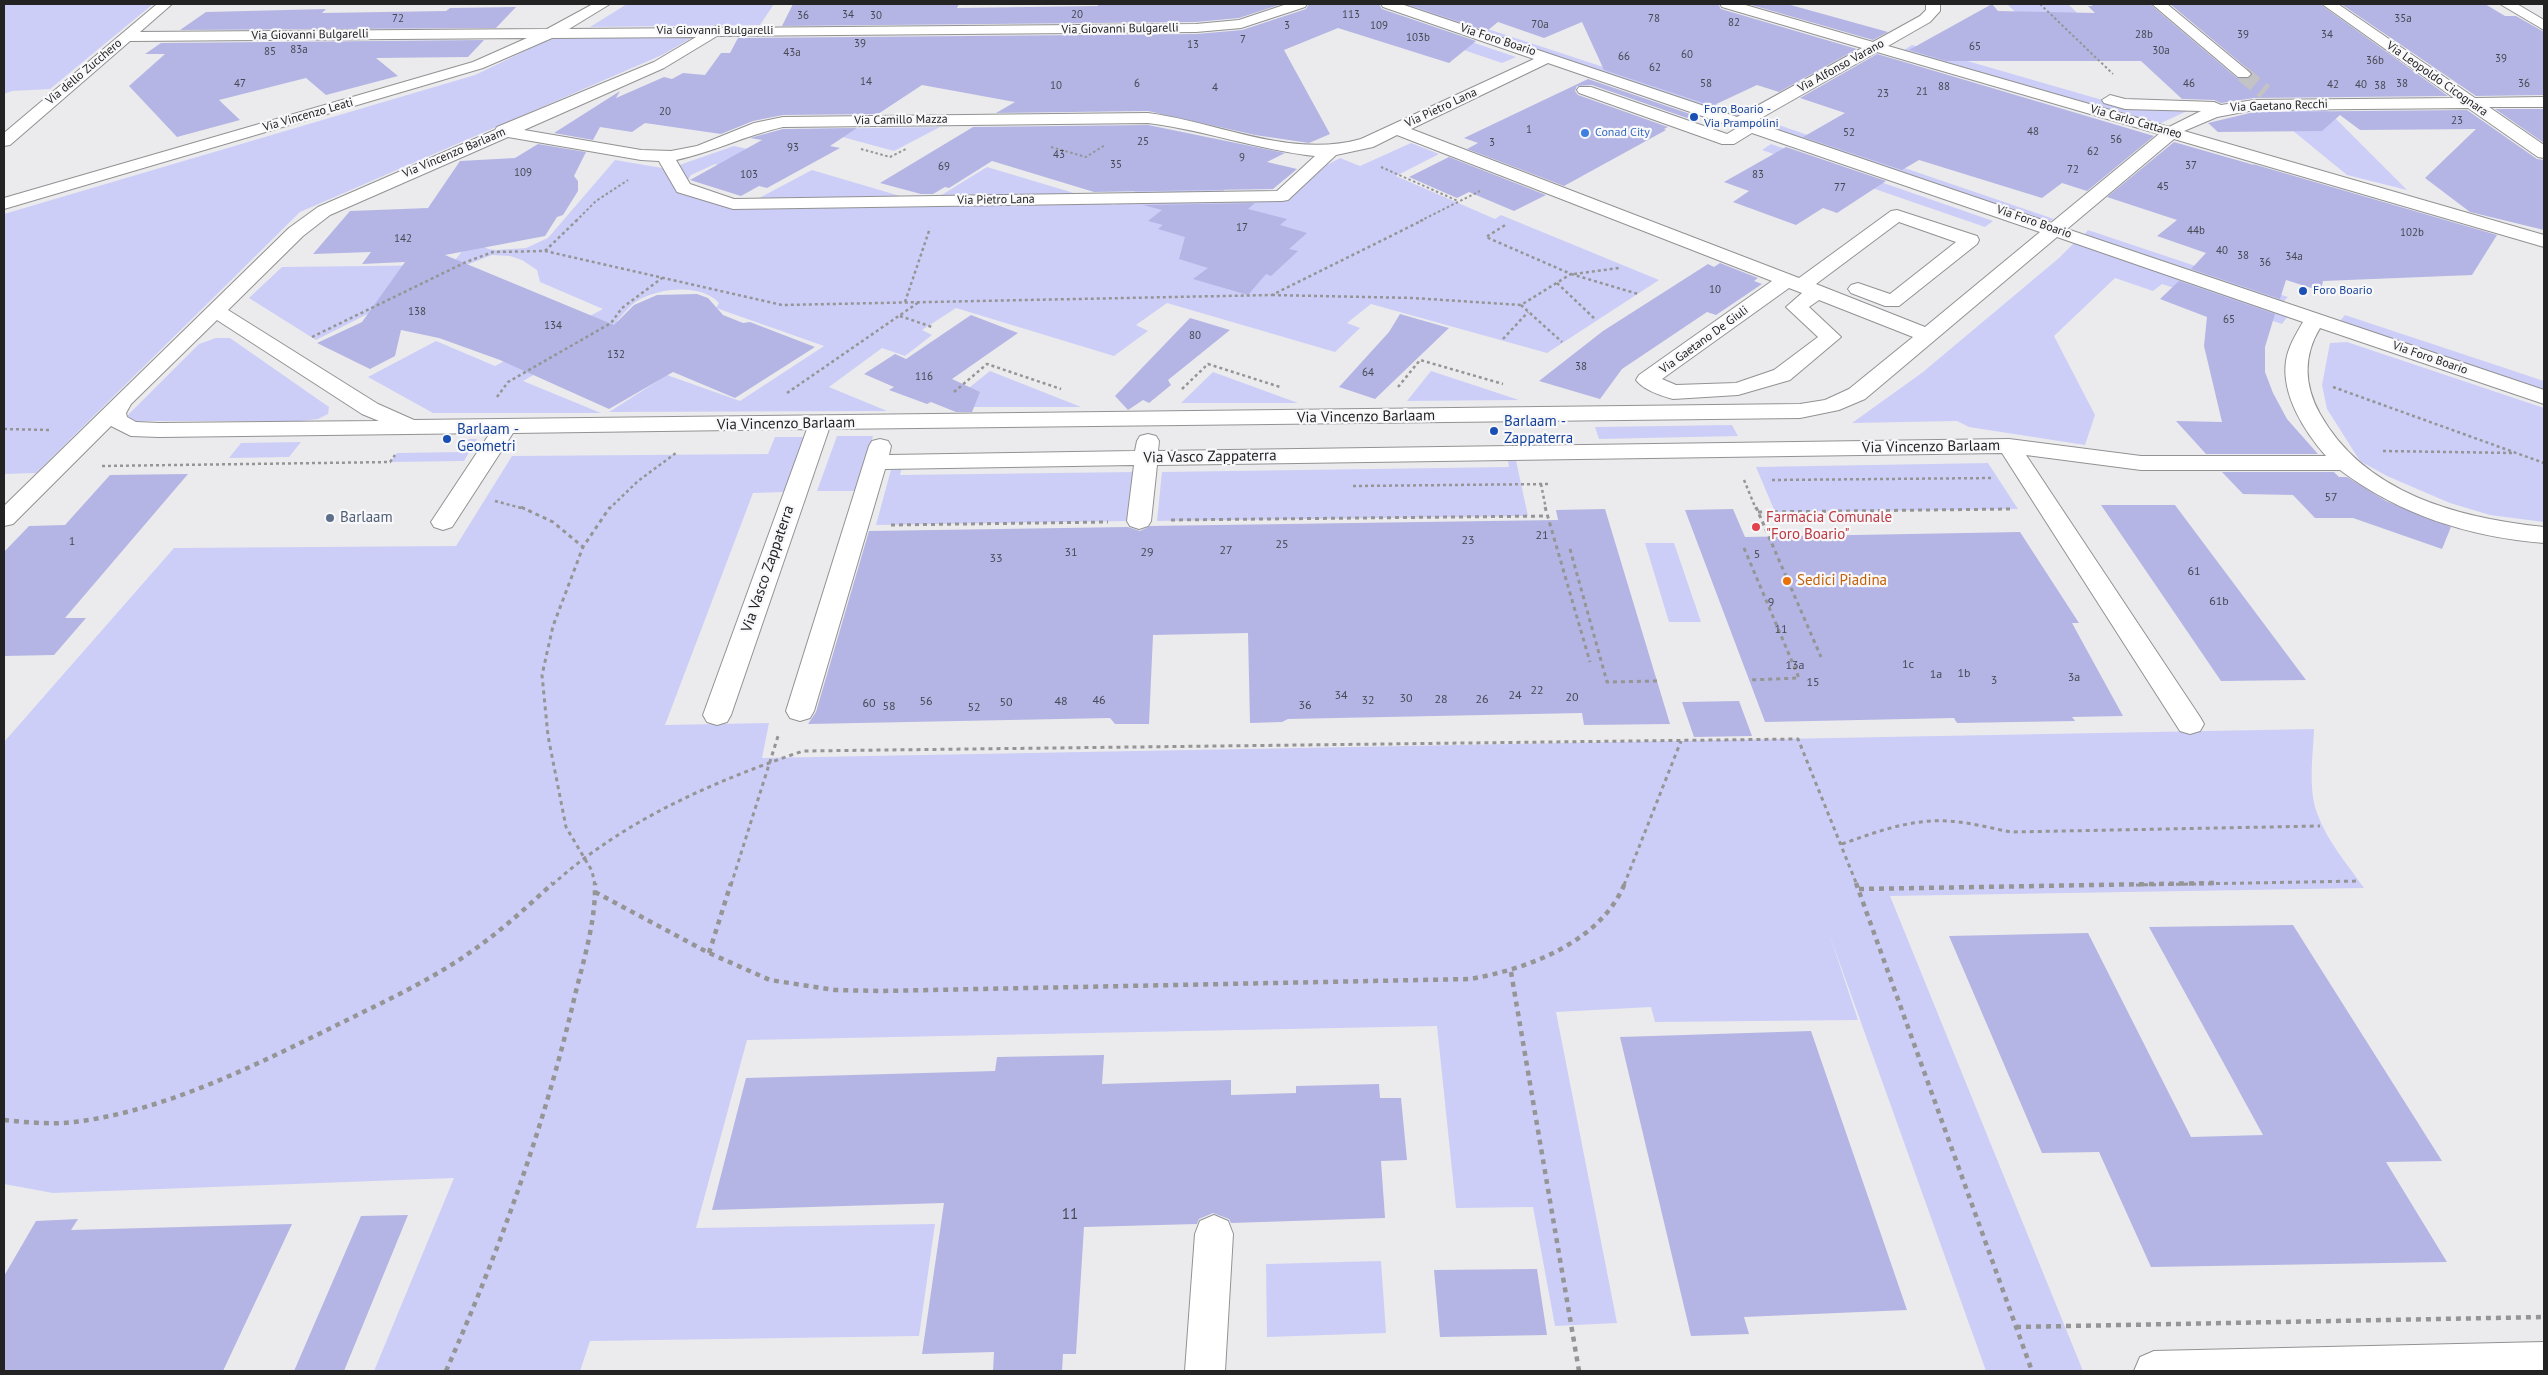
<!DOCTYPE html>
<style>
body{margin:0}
#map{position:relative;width:2548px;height:1375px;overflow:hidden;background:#ebebed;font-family:"PT Sans",sans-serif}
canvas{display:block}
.frame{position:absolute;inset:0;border:5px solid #232323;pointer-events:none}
</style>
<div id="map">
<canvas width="2548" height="1375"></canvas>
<div class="frame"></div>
</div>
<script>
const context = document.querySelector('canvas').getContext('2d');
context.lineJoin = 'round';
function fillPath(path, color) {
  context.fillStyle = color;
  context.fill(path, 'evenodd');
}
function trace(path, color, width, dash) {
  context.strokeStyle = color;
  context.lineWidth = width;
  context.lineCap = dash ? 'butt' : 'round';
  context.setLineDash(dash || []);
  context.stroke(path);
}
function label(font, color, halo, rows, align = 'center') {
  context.font = font + ' "PT Sans",sans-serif';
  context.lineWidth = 4.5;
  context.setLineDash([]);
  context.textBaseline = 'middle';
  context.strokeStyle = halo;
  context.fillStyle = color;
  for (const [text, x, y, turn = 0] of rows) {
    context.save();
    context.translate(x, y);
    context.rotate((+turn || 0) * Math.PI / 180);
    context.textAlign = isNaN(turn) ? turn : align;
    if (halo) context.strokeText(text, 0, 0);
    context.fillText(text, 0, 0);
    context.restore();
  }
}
const green = new Path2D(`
 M4,4H153L50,89L12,91L4,94Z
 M627,4H774L760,25L590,27Z
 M1328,4H1359L1516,57L1502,63Z
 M1396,4H1412L1743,113L1736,117Z
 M2007,4H2068L2120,54H2059Z
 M695,36L662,55L300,212L36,473L4,474V214L475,75L550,39Z
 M1912,45L2123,106L2189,110L2157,125L1901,52Z
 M2327,110L2407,190L2347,175L2270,112Z
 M1758,118L2054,219L2049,222L1754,123Z
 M940,127L894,151L813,129Z
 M1411,143L1439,154L1396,176L1495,219L1501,215L1659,280L1547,353L1371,304L1347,323L1360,328L1335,352L1167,303L1136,325L1148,331L1114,356L956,308L922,330L932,335L905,356L882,348L829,387L887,411L609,412L667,375L740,401L824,346L716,308L719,303C700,283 659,288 637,301C629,306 623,315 617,321L622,325L523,381L601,413H433L368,377L436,341L495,366L603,309L540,282L537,270L522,260L510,256L492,255L461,267L316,340L249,298L282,267L451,265L472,239L488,249L496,250L526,248L548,238L615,160L668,169L734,146L761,152L730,169L715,164L691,175L686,183L744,206L812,170L927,204L987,167L1114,205L1174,166L1235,182L1218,195L1291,197L1327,165L1340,158L1360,166Z
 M1771,144L1993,221L1985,227L1762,150Z
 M2088,230L2288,297L2282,303L2084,235Z
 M2075,242L2288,316L2282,324L2162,284L2153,291L2115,278L2054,336L2095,415L2085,445L1969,427L1957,421L1852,423L1923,372L2059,258Z
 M2345,315L2544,381V393L2338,323Z
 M216,338H230L329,407L328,414L318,419L300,421H132L127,416L199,344Z
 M2347,342L2544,408V522L2490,515L2450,503L2387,476L2360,461L2327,409L2322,385L2330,343Z
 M990,371L1081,407H945Z
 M1431,371L1519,400L1407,401Z
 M1213,372L1298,403H1181Z
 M1732,425L1738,436L1599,439L1595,427Z
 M837,436H873L855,491H817Z
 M775,437H805L785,492L753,493L665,725L769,723L762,758L2314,729C2313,756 2308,788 2317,813C2327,841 2347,864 2364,888L1890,896L2083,1371H1986L1830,936L1858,1020L1655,1022L1651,1007L1556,1012L1617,1323L1555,1326L1533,1207L1456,1208L1437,1026L747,1040L696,1228L935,1224L919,1336L590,1341L580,1371H374L454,1178L53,1193L4,1184V742L174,548L456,546L512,456L768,454Z
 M469,439H477L464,461L390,462L397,453L460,452Z
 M301,442L289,457L229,458L241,443Z
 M1507,456H1515L1528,516L1157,521L1162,472L1509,467Z
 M1988,463L2018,509L1775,512L1756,467Z
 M892,466L902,467L900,475L1134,472L1128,521L876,525Z
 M1645,543H1674L1701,622H1669Z
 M1381,1261L1386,1333L1267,1337L1266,1264Z`);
const building = new Path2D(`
 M793,4H959L957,8L1098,6V4H1282L1239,18L1196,22L782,26Z
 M1309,4H1379L1382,9L1476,41L1449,63L1338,28L1284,50L1330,134L1309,143L1255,135L1148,111L996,113L1015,102L922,85L878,114L783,115L753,121L721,134L645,123L632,132L600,127L593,140L554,133L620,91L616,98L664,77L672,79L683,73L705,75L721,53H730L738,38L1196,34L1242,30L1306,9Z
 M1406,4H1718L1721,9L1857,49L1779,92L1757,85L1712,106L1604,70L1582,22L1544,38L1498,22L1487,31Z
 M1748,4H1787L1888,32L1873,40Z
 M1992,4L1998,11L2095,13L2088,6H2093L2090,4H2150L2237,78L2248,79L2253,74L2249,70L2170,4H2320L2448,96L2254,98L2221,103L2214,100L2182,99L2141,61H1946L1909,50Z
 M2341,4H2485L2505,16H2516L2544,32V95L2476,96Z
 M516,7L496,28L180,30L206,12L326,9L322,13L446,11L450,8Z
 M484,40L468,57L376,58L398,76L326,95L306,78L219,100L240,120L177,137L129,86L165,54H145L161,43Z
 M1877,54L1901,61L2154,136L2087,191L2062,183L2042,198L1919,160L1902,170L1803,137L1845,113L1800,98Z
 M1588,79L1693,115L1687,118L1592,85L1577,86L1575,91L1578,95L1668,127L1664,129L1666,130L1564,186L1467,149L1478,143L1464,138Z
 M2495,109H2544V143Z
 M2467,110L2537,159L2544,160V230L2470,212L2425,178L2476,129L2360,130L2340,115L2322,131L2218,132L2208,123L2254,112Z
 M1148,125L1285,153L1267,162L1297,169L1273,189L1094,192L992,161L949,188L945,187L933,194H921L880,183L973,127Z
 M857,128L830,146L840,148L767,188L759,186L741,196L690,180L762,140L750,138L757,136L783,129Z
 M2174,142L2254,165L2253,164L2497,235L2472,275L2323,281L2321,291L2286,280L2280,299L2191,269L2206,253L2157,236L2177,220L2107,197Z
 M538,144L586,152L574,176L578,181V191L563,215L557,217L545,236L445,255L614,325L634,305L657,295L697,294L708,298L723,315L743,323L750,322L815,347L735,398L673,372L609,409L500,360L439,338L401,330L395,356L370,369L317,343L362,322L405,262L362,264L371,252L313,254L350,211L428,208L460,161L515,158Z
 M1786,147L1886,181L1837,213L1823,208L1796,225L1733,202L1749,191L1724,182Z
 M1449,157L1546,195L1514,211L1469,192L1457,198L1409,177Z
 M1255,203L1248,209L1287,219L1280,225L1307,233L1289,249L1298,251L1271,276L1266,274L1248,295L1193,279L1208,268L1179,259L1185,237L1158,229L1163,225L1148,221L1162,210L1143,205Z
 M1720,263L1758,278L1754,281L1762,284L1716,315L1707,312L1622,369L1600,399L1539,381L1603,331L1708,264L1714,267Z
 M2179,281L2275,314L2265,347V372L2273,393L2287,419L2318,454H2206L2176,421L2222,422L2204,346L2207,317L2160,299Z
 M1400,314L1449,328L1375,399L1339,387L1389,332Z
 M971,315L1018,333L952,379L980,392L972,412H956L931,402L927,404L889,390L894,387L864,374L895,354L906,359Z
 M1190,318L1230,330L1168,380L1171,385L1149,403L1143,400L1128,410L1115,396Z
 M2222,472H2334L2339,477H2347L2386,501L2451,527L2442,549L2353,518H2315L2293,495L2243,494Z
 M188,474L65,618H86L54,655L4,656V552L29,526L65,525L110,475Z
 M2101,505H2175L2306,680L2221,681Z
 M1605,509L1670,724L1584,725L1582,713L1288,719L1282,722L1250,723L1248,633L1153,635L1149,724H1115L1110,718L808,724L816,712L869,531L1128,527L1140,531L1150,526L1558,520L1556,510Z
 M1733,509L1745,537L2020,532L2079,623H2072L2123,716L2072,717L2075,721L1957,723L1954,718L1765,722L1685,510Z
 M1739,701L1752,736L1694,737L1682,702Z
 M2293,925L2442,1161L2386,1162L2447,1262L2151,1267L2099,1152L2042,1153L1949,936L2088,933L2191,1137L2263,1135L2149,927Z
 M1811,1031L1907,1310L1744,1317L1749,1334L1691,1336L1620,1037Z
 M1104,1055L1102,1084L1231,1080V1095L1296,1093V1086L1379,1084L1380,1098H1401L1407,1160L1381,1161L1385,1218L1231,1223L1229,1219L1213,1213L1199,1219L1197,1224L1084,1227L1076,1354H1063L1062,1371H993L994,1352L922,1354L944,1203L712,1210L746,1078L995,1071L997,1057Z
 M408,1215L344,1371H294L361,1216Z
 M78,1219L71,1230L292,1224L223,1371H4V1276L36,1221Z
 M1537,1269L1547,1335L1440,1337L1434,1270Z`);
const minorTunnel = new Path2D(`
 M2243,74L2265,92`);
const pathFar3 = new Path2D(`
 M2040,4L2113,74
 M1051,147L1086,157L1105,145
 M861,149L890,157L906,149
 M1381,167L1458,201
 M576,221L596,201L628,180
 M1420,221L1480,191`);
const pathFar2 = new Path2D(`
 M545,251L577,220
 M1571,274L1638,294
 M1574,274L1619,268
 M1557,283L1596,320
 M1272,295L1413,298L1521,305L1571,274L1486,237L1507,224
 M905,302L930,228
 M1521,305L1562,342
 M900,316L932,327
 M312,337L466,262L493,252L545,251L782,305L1272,295L1423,220
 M1503,339L1528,312
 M1398,387L1420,360L1503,384
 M2333,387L2544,463
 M1182,389L1208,364L1280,387
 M954,392L987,364L1061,389
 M787,393L919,302
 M497,397L508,382L611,323L622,308L662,278
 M4,429L51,430
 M2383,451L2514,453
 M102,466L390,462L395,455
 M1744,480L1756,509
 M1772,480L1994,478
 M1541,484L1546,509
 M1353,486L1549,484
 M495,501L525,509
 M609,509L638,481L676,453`);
const pathFar1 = new Path2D(`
 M521,507L553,522L583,547
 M1545,507L1590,662
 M1756,507L1821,657
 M1758,512L2012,509
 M1171,520L1547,516
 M891,525L1108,522
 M1744,548L1799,678L1749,680
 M1570,549L1607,682L1657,681
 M1842,844C1876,832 1910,819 1947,821C1969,822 1990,828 2011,832L2320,826
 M552,885C624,820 712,782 803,751L1798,739L1857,885
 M595,885L592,871L566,827L548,736L542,675L553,626L583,547L610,507
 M731,885L779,733
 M1624,885L1681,741
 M2136,885L2359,881`);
const path = new Path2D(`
 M1856,883L2032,1371
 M1859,889L2214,883
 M595,892L709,953L770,980L835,990L881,991L1470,979C1528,969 1601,942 1625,883
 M709,953L731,883
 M1511,972L1579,1371
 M4,1120C24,1122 44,1124 64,1123C157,1115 254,1066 337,1025C383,1002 430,981 472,951C501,931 527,907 553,883
 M2016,1327L2544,1317
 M446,1371C500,1249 545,1125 575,995C584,959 596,920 595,883`);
const minor = new Path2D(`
 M157,4H172L140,32L547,29L593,4H610L569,29L711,28L717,26L723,28L1196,24L1239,20L1287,4H1307L1305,7L1241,28L1196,32L717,36L664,68L524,130L641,150L671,151L697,146L754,123L783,117L1148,113C1218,122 1290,159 1361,139L1534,59L1383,7L1381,4H1401L1737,117L1862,48L1722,7L1720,4H1742L1873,42L1920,16L1926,10V4H1940V11L1930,22L1888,46L2169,127L2201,111L2125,109L2104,103L2102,100L2110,95L2125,99L2214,102L2221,105L2254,100L2454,98L2322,4H2338L2475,98L2544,97V107H2489L2544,145V158L2538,157L2468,108L2254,110L2217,117L2184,131L2544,235V247L2174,139L2067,229L2544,390V404L2320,328C2303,356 2304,385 2320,414C2365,494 2459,518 2544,527V543C2470,537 2400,515 2340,470H2141L2026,455L2200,717L2204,724L2200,731L2190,734L2180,731L2002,453L1157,465L1151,521L1148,526L1139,529L1130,526L1127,521L1134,465L885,469L814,711L810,718L800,721L790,718L786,711L869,446L872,441L880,439L888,441L891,446L889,455L1135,451L1137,441L1140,436L1148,434L1156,436L1159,441L1158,451L2009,439L2141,456H2326C2305,432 2281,395 2286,361C2288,347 2296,334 2303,322L2057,237L1865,399L1839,410L1800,418L829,429L731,715L727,722L717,725L707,722L703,715L807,429L513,433L452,527L443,530L434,527L431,522L490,433L159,437L131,436L111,426L13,524L4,526V506L289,228L318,207L495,130L497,127L654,62L696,37L552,38L483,68L4,209V198L473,62L527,38L130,41L10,145L4,146V133ZM1877,52L2159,134L2051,223L1754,122ZM1548,63L1737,128L1727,134L1591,87H1579L1577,90L1579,93L1722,144H1734L1752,133L2040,232L1925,327L1816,284L1899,222L1956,242L1890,294L1858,283L1851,285L1848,289L1851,293L1885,306H1899L1977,244L1979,240L1977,236L1897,210L1891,211L1799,278L1411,129ZM1148,123C1205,130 1258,150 1315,156L1277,191L734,199L690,184L676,160C714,152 746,135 783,127ZM1397,135L1772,281L1639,375L1636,380C1643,390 1662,396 1673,399L1738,395L1790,380L1841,337L1809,307L1819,300L1913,337L1849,389L1825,400L1800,404L414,420L378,404L228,310L303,236L330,215L508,137L641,160L659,161L677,192L733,209L1282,201L1288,200L1336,155L1373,147ZM1789,288L1802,293L1786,307L1818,337L1774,370L1736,383L1676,385L1662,379ZM217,320L362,414L379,421L159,423L136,422L127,417L126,413L131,404Z
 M2152,4H2167L2248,71L2251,74L2248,77H2238Z
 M2500,4H2517L2544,20V30Z
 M1214,1215L1228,1221L1233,1234L1225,1371H1185L1195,1234L1200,1221Z
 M2544,1342V1371H2134L2140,1357L2154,1351Z`);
const markers = [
 [1694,117,5,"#1a4fb4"],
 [1585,133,5,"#3f7fe0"],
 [2303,291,5,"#1a4fb4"],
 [1494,431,5,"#1a4fb4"],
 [447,439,5,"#1a4fb4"],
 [330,518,5,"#5c6f8a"],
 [1756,527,5,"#e0444e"],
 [1787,581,5,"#e8710a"]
];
const farNumbernames = [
 ["34",848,15],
 ["20",1077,15],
 ["113",1351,15],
 ["36",803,16],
 ["30",876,16],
 ["72",398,19],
 ["78",1654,19],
 ["35a",2403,19],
 ["82",1734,23],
 ["70a",1540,25],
 ["3",1287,26],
 ["109",1379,26],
 ["28b",2144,35],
 ["39",2243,35],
 ["34",2327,35],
 ["103b",1418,38],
 ["7",1243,40],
 ["39",860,44],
 ["13",1193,45],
 ["65",1975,47],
 ["83a",299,50],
 ["30a",2161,51],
 ["85",270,52],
 ["43a",792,53],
 ["60",1687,55],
 ["66",1624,57],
 ["39",2501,59],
 ["36b",2375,61],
 ["62",1655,68],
 ["14",866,82],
 ["47",240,84],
 ["6",1137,84],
 ["58",1706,84],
 ["46",2189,84],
 ["38",2402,84],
 ["36",2524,84],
 ["42",2333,85],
 ["40",2361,85],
 ["10",1056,86],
 ["38",2380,86],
 ["88",1944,87],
 ["4",1215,88],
 ["21",1922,92],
 ["23",1883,94],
 ["20",665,112],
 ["23",2457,121],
 ["1",1529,130],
 ["48",2033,132],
 ["52",1849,133],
 ["56",2116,140],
 ["25",1143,142],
 ["3",1492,143],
 ["93",793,148],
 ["62",2093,152],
 ["43",1059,155],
 ["9",1242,158],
 ["35",1116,165],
 ["37",2191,166],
 ["69",944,167],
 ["72",2073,170],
 ["109",523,173],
 ["103",749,175],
 ["83",1758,175],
 ["45",2163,187],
 ["77",1840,188],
 ["17",1242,228],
 ["44b",2196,231],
 ["102b",2412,233],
 ["142",403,239],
 ["40",2222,251],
 ["38",2243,256],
 ["34a",2294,257],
 ["36",2265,263],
 ["10",1715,290],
 ["138",417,312],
 ["65",2229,320],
 ["134",553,326],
 ["80",1195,336],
 ["132",616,355],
 ["38",1581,367],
 ["64",1368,373],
 ["116",924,377]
];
const farStreetnames = [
 ["Via Giovanni Bulgarelli",1120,29,-1],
 ["Via Giovanni Bulgarelli",715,31],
 ["Via Giovanni Bulgarelli",310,35,-1],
 ["Via Foro Boario",1498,40,18],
 ["Via Alfonso Varano",1841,66,-29],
 ["Via dello Zucchero",84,72,-40],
 ["Via Leopoldo Cicognara",2437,79,35],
 ["Via Gaetano Recchi",2279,106,-2],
 ["Via Pietro Lana",1441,108,-25],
 ["Via Vincenzo Leati",308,115,-16],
 ["Via Camillo Mazza",901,120,-1],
 ["Via Carlo Cattaneo",2136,122,16],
 ["Via Vincenzo Barlaam",454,153,-23],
 ["Via Pietro Lana",996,200,-1],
 ["Via Foro Boario",2034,222,19],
 ["Via Gaetano De Giuli",1704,340,-36],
 ["Via Foro Boario",2430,358,19]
];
const farTransitnames = [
 ["Foro Boario -",1704,110],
 ["Via Prampolini",1704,124],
 ["Foro Boario",2313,291]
];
const farShopnames = [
 ["Conad City",1595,133]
];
const numberNames = [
 ["57",2331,498],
 ["21",1542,536],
 ["23",1468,541],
 ["1",72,542],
 ["25",1282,545],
 ["27",1226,551],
 ["31",1071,553],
 ["29",1147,553],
 ["5",1757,555],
 ["33",996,559],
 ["61",2194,572],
 ["61b",2219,602],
 ["9",1771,603],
 ["11",1781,630],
 ["1c",1908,665],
 ["13a",1795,666],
 ["1b",1964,674],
 ["1a",1936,675],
 ["3a",2074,678],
 ["3",1994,681],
 ["15",1813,683],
 ["22",1537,691],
 ["34",1341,696],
 ["24",1515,696],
 ["20",1572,698],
 ["30",1406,699],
 ["28",1441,700],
 ["26",1482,700],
 ["46",1099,701],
 ["32",1368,701],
 ["56",926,702],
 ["48",1061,702],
 ["50",1006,703],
 ["60",869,704],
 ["36",1305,706],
 ["58",889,707],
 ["52",974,708]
];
const streetNames = [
 ["Via Vincenzo Barlaam",1366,417,-1],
 ["Via Vincenzo Barlaam",786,424,-1],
 ["Via Vincenzo Barlaam",1931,447,-1],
 ["Via Vasco Zappaterra",1210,457,-1],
 ["Via Vasco Zappaterra",768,569,-71]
];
const transitNames = [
 ["Barlaam -",1504,422],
 ["Zappaterra",1504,439],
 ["Barlaam -",457,430],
 ["Geometri",457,447]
];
const serviceNames = [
 ["Barlaam",340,518]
];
const healthNames = [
 ["Farmacia Comunale",1766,518],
 ["\"Foro Boario\"",1766,535]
];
const foodNames = [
 ["Sedici Piadina",1797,581]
];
const nearNumbernames = [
 ["11",1070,1215]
];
fillPath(green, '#cccef7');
fillPath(building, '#b4b5e4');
trace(minorTunnel, '#c3c3c5', 16, [16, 8]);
trace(minor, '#929293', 2);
trace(pathFar3, '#959596', 2, [2.5, 2.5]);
trace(pathFar2, '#959596', 2.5, [3, 3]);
trace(pathFar1, '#959596', 3, [4, 4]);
trace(path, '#959596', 4.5, [5, 5]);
fillPath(minor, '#fff');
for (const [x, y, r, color] of markers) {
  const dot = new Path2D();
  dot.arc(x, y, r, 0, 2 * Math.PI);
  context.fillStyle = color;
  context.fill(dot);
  trace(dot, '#f8f8fa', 2);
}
label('11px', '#474853', null, farNumbernames);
label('12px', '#232323', '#f8f8fa', farStreetnames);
label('12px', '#164399', '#f8f8fa', farTransitnames, 'left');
label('12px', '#366cbe', '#f8f8fa', farShopnames, 'left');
label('12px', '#474853', null, numberNames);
label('15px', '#232323', '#f8f8fa', streetNames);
label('15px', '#164399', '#f8f8fa', transitNames, 'left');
label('15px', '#4e5e75', '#f8f8fa', serviceNames, 'left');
label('15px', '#be3a42', '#f8f8fa', healthNames, 'left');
label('15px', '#c56008', '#f8f8fa', foodNames, 'left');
label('15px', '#474853', null, nearNumbernames);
</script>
